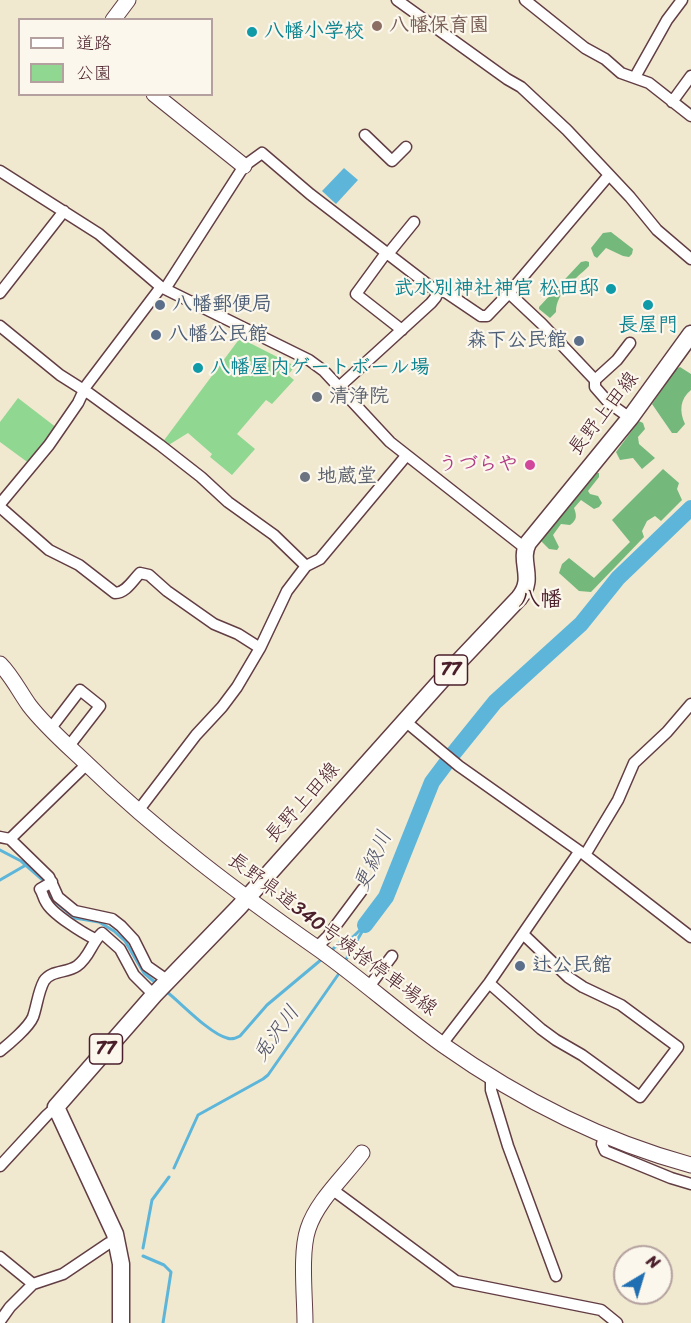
<!DOCTYPE html>
<meta charset="utf-8">
<style>
body{margin:0}
#map{position:relative;width:691px;height:1323px;overflow:hidden;background:#f0e9d0;font-family:Sriracha,"Klee One",sans-serif}
canvas{display:block}
.legend{position:absolute;left:18px;top:18px;width:195px;height:78px;box-sizing:border-box;background:#fbf7ec;border:2px solid #b4a19f;margin:0;padding:8px 10px;list-style:none;font-size:18px;color:#4a1f2b}
.legend li{display:flex;align-items:center;gap:12px;height:30px}
.legend b{width:30px;border:2px solid #b4a19f}
.north{position:absolute;left:613px;top:1245px;width:60px;height:60px;box-sizing:border-box;background:#fbf7ec;border:2px solid #b4a19f;border-radius:50%;rotate:38deg;font-size:16px;font-weight:700;line-height:24px;text-align:center;color:#4a1f2b}
.north::after{content:'';display:block;margin:auto;width:21px;height:27px;background:#1f6fb2;clip-path:polygon(50% 0,100% 100%,50% 72%,0 100%)}
</style>
<div id="map">
<canvas width="691" height="1323"></canvas>
<ul class="legend">
<li><b style="height:8px;background:#fff"></b>道路</li>
<li><b style="height:16px;background:#90d791"></b>公園</li>
</ul>
<div class="north">N</div>
</div>
<script>
const context = document.querySelector('canvas').getContext('2d');
context.lineJoin = 'round';
function fillPath(path, color) {
  context.fillStyle = color;
  context.fill(path, 'evenodd');
}
function trace(path, color, width, dash) {
  context.strokeStyle = color;
  context.lineWidth = width;
  context.lineCap = dash ? 'butt' : 'round';
  context.setLineDash(dash || []);
  context.stroke(path);
}
function label(font, color, halo, rows, align = 'center') {
  context.font = font + ' Sriracha,"Klee One",sans-serif';
  context.lineWidth = 4.5;
  context.setLineDash([]);
  context.textBaseline = 'middle';
  context.strokeStyle = halo;
  context.fillStyle = color;
  for (const [text, x, y, turn = 0] of rows) {
    context.save();
    context.translate(x, y);
    context.rotate((+turn || 0) * Math.PI / 180);
    context.textAlign = isNaN(turn) ? turn : align;
    if (halo) context.strokeText(text, 0, 0);
    context.fillText(text, 0, 0);
    context.restore();
  }
}
const green = new Path2D(`
 M240,338L295,366L288,375L294,380L272,404L266,400L237,434L255,449L232,475L210,457L212,454L188,433L167,446L162,443Z
 M18,398L57,428L30,464L0,442V422Z`);
const forest = new Path2D(`
 M611,232L633,249L632,254L629,257L623,256L606,248L597,258L594,256L591,248L603,233Z
 M586,261L589,262V266C576,279 556,292 556,312L550,318L539,309V307L581,262Z
 M680,367L691,374V390C680,399 679,411 685,424L677,433H672L652,404L676,369Z
 M639,421L643,423L645,429L638,437L639,444L655,458L642,469L633,458L620,460L616,452Z
 M663,469L679,483L677,489L682,500L661,521L655,516L647,521L642,531L644,537L591,592L579,591L559,573L562,564L569,558L594,578L630,542L612,520Z
 M597,473H599V477L588,491L590,494L598,496L602,503L599,507L594,509L581,500L574,508C577,516 577,520 570,525L561,524L553,535L559,547L557,550L549,549L541,541Z`);
const water = new Path2D(`
 M344,168L358,180L336,204L322,191Z`);
const stream = new Path2D(`
 M0,850L21,861L45,882
 M0,880L26,865
 M47,888L53,900L75,918L99,922L114,931L125,941L144,973L157,984
 M331,951L339,943L353,937L365,925
 M344,963L363,930
 M167,992C181,1003 210,1034 227,1038C232,1040 236,1038 240,1036L267,1005L322,959
 M174,1168L198,1115L263,1079L268,1075L340,972
 M143,1248L152,1200L169,1177
 M143,1256L164,1265L171,1272L163,1323`);
const river = new Path2D(`
 M365,925L386,897L432,782L453,754L495,702L581,624L618,578L691,508`);
const street = new Path2D(`
 M397,0L507,79L521,87L567,130L630,197L657,230L691,259
 M525,0L585,48L605,59L621,73L649,83L691,116
 M635,77L667,20L682,0
 M672,102L691,76
 M365,135L392,161L406,147
 M0,171L99,234L161,287L309,360L324,371L390,442L525,548
 M386,253L356,294L402,330
 M388,254L414,222
 M165,289L244,166L262,153L310,194L431,287L447,293L481,316H487L509,293L542,324L595,380V387L609,403L630,418
 M0,293L64,211
 M509,293L609,175
 M0,326L60,375L90,394L160,445L201,477L228,502L274,535L306,566
 M595,380L617,360L630,343
 M339,387L431,303L436,297V289
 M0,504L49,445L78,403L86,386L161,287
 M0,507L49,550L79,565L115,593C126,593 133,580 140,573L149,575L167,591L214,624L238,634L260,648
 M405,721L459,766L585,855L691,937
 M51,728L80,690L100,706L69,746
 M138,811L196,735L222,707L237,687L260,648L287,591L306,566L320,559L406,456
 M0,837L10,839L87,764
 M10,839L49,877L58,897L75,911L112,919L121,926L134,940L147,966L167,980
 M585,855L618,800L634,763L667,732L691,704
 M52,882L40,889C43,893 43,898 46,902C52,914 83,933 95,939
 M316,948L328,936L363,889
 M489,983L541,1029L556,1040L582,1055L640,1097L678,1047L621,1005L583,987L568,977L523,934
 M368,988L392,956
 M442,1044L489,983L579,852
 M0,1051C9,1044 29,1027 33,1017C37,1006 38,992 44,981C51,970 67,973 77,966C90,957 91,943 102,933L120,949L134,975L154,995
 M491,1076V1090L508,1146L556,1276
 M604,1135L602,1144L605,1151L671,1178L691,1184
 M0,1166L47,1115L56,1107
 M333,1190L456,1281L601,1310L617,1323
 M0,1257L33,1284
 M0,1321L10,1307L33,1284L63,1274L109,1243L117,1241`);
const secondary = new Path2D(`
 M113,20L128,0
 M154,94L244,166
 M0,664C12,676 19,691 29,705C45,726 67,745 86,763C158,833 238,893 320,950C362,980 401,1015 443,1045C518,1098 602,1141 691,1165
 M305,1323C305,1297 300,1253 308,1229C317,1201 344,1177 362,1153`);
const primary = new Path2D(`
 M121,1323V1264L115,1234L56,1107L154,995L239,907L447,674L519,598C536,578 518,562 528,543L630,418L691,334`);
const markers = [
 [377,26,6,"#8d6e63"],
 [252,32,6,"#0f9aa8"],
 [611,289,6,"#0f9aa8"],
 [160,305,6,"#5c6f8a"],
 [648,305,6,"#0f9aa8"],
 [156,335,6,"#5c6f8a"],
 [579,341,6,"#5c6f8a"],
 [198,368,6,"#0f9aa8"],
 [317,397,6,"#6b7280"],
 [530,465,6,"#d1479c"],
 [305,477,6,"#6b7280"],
 [520,966,6,"#5c6f8a"]
];
const shields = [
 [451,670,33],
 [106,1049,33]
];
const shieldNames = [
 ["77",451,670],
 ["77",106,1049]
];
const educationNames = [
 ["八幡保育園",389,26]
];
const cultureNames = [
 ["八幡小学校",264,32],
 ["武水別神社神官 松田邸",599,289,"right"],
 ["長屋門",648,326,"center"],
 ["八幡屋内ゲートボール場",210,368]
];
const serviceNames = [
 ["八幡郵便局",172,305],
 ["八幡公民館",168,335],
 ["森下公民館",567,341,"right"],
 ["辻公民館",532,966]
];
const worshipNames = [
 ["清浄院",329,397],
 ["地蔵堂",317,477]
];
const streetNames = [
 ["長野上田線",604,414,-52],
 ["長野上田線",303,803,-48],
 ["長野県道340号姨捨停車場線",332,935,37]
];
const hotelNames = [
 ["うづらや",518,465]
];
const waterNames = [
 ["更級川",374,861,-66],
 ["兎沢川",277,1034,-54]
];
const quarterNames = [
 ["八幡",540,600]
];
fillPath(green, '#90d791');
fillPath(forest, '#74b87b');
fillPath(water, '#5db6da');
trace(stream, '#5db6da', 3);
trace(river, '#5db6da', 16);
trace(street, '#633d44', 13);
trace(secondary, '#633d44', 17);
trace(primary, '#633d44', 19);
trace(street, '#fff', 10);
trace(secondary, '#fff', 15);
trace(primary, '#fff', 16);
for (const [x, y, r, color] of markers) {
  const dot = new Path2D();
  dot.arc(x, y, r, 0, 2 * Math.PI);
  context.fillStyle = color;
  context.fill(dot);
  trace(dot, '#fbf7ec', 2);
}
for (const [x, y, w] of shields) {
  const box = new Path2D();
  box.roundRect(x - w / 2, y - 15, w, 30, 4.5);
  context.fillStyle = '#fbf7ec';
  context.fill(box);
  trace(box, '#4a1f2b', 1.5);
}
label('bold 18px', '#4a1f2b', null, shieldNames);
label('bold 20px', '#785e54', '#fbf7ec', educationNames, 'left');
label('bold 20px', '#0d838f', '#fbf7ec', cultureNames, 'left');
label('bold 20px', '#4e5e75', '#fbf7ec', serviceNames, 'left');
label('bold 20px', '#5b616d', '#fbf7ec', worshipNames, 'left');
label('20px', '#4a1f2b', '#fbf7ec', streetNames);
label('bold 20px', '#b23c85', '#fbf7ec', hotelNames, 'right');
label('italic 21px', '#515468', '#fbf7ec', waterNames);
label('bold 22px', '#4a1f2b', '#fbf7ec', quarterNames);
</script>
